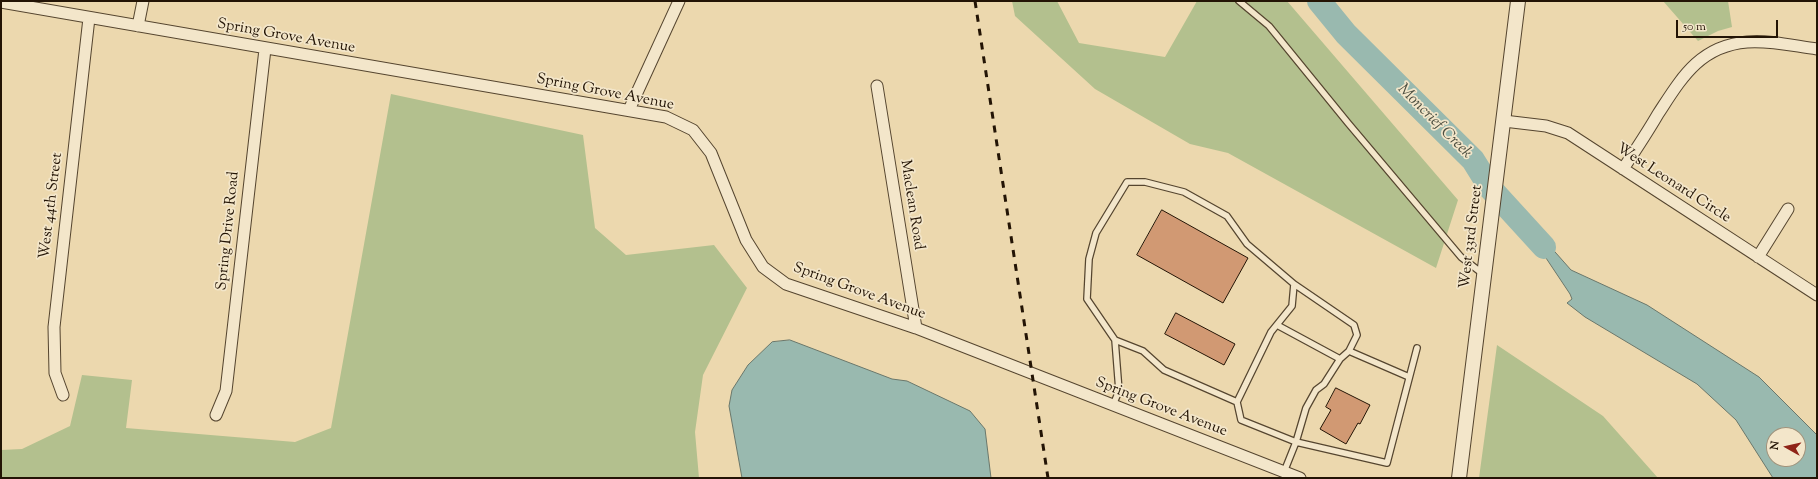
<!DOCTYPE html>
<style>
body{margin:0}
#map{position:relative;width:1818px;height:479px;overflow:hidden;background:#ecd8ae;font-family:"Sorts Mill Goudy",serif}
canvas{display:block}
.frame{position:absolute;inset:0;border:2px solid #231405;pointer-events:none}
.north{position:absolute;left:1766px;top:427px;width:40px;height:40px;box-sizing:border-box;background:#f3e6ca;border:1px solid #a0927b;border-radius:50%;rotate:278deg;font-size:11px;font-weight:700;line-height:16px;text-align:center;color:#231405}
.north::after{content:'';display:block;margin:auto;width:14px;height:18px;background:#8f2418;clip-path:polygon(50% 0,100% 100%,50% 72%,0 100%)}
.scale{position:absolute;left:1676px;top:20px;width:102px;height:18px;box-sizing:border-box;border:2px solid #231405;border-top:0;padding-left:5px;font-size:12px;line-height:14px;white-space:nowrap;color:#231405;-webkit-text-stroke:3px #f3e6ca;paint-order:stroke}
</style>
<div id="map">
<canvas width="1818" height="479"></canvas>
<div class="frame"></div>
<div class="north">N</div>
<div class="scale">50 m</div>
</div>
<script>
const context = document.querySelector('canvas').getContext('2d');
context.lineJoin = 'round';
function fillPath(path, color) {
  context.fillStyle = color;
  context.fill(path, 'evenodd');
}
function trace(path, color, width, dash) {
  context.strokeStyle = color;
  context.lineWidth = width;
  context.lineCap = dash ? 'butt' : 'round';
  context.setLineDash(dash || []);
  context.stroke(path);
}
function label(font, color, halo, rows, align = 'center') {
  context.font = font + ' "Sorts Mill Goudy",serif';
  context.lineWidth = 3.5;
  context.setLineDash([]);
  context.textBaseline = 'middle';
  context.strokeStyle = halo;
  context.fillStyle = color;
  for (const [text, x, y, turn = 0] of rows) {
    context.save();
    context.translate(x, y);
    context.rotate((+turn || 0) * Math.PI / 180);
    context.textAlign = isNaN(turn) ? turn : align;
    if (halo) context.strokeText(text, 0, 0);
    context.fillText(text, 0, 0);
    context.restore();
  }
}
const green = new Path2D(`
 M1012,1H1057L1079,43L1165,57L1197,1H1287L1458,200L1436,268L1228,153L1190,144L1095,89L1015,16Z
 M1663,1H1728L1732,27L1718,31L1698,41Z
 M391,94L583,135L595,228L626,255L714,245L747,288L703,375L695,432L699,478H1V450L22,449L70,426L82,375L132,380L126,428L295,442L331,428Z
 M1497,345L1603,416L1658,478H1479Z`);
const water = new Path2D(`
 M1548,244L1571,270L1647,305L1759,377L1817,435V478H1773L1736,420L1697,384L1585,317L1567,303L1572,299L1570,294L1540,249ZM1774,435H1798V459H1774Z
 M790,340L892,379L907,381L970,411L985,429L991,478H742L729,406L732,390L748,365L772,342Z`);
const river = new Path2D(`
 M1319,1L1346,34L1473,160L1491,189L1544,247`);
const building = new Path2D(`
 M1162,210L1248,258L1223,303L1137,255Z
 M1176,313L1235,344L1224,365L1165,334Z
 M1336,388L1370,405L1360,424L1358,423L1346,444L1320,429L1331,410L1326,407Z`);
const service = new Path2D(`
 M1239,1L1269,26L1348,123L1461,257L1483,274
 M1294,284L1354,325L1357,335L1349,351L1409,377
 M1277,325L1340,359
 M1349,351L1340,359L1324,384L1316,390L1306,408L1296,442L1387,463L1417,348
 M1237,402L1241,420L1296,442L1284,472
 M1113,405L1119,391L1115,340L1087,299L1089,259L1096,233L1127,182H1145L1184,192L1227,216L1247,244L1294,284L1292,306L1271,332L1237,402L1164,370L1143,351L1115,340`);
const minor = new Path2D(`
 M1,2L666,117L693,130L711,153L746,240L763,267L786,284L916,328L1300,478
 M138,26L143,1
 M877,86L916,328
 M629,110L679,1
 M1504,121L1546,126L1568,133L1817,295
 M1623,169C1635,151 1647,133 1658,114C1681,79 1699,46 1747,42C1770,40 1794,46 1817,49
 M1758,257L1788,209
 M63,395L55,373L54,327L89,18
 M216,415L226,391L265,49`);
const tertiary = new Path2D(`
 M1459,478L1518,1`);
const rail = new Path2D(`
 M975,1L1048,478`);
const streetNames = [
 ["Spring Grove Avenue",286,37,10],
 ["Spring Grove Avenue",605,93,11],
 ["West Leonard Circle",1673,184,33],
 ["Maclean Road",911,205,81],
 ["West 44th Street",52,206,-83],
 ["Spring Drive Road",229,231,-84],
 ["West 33rd Street",1472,237,-83],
 ["Spring Grove Avenue",859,292,20],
 ["Spring Grove Avenue",1161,408,21]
];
const waterNames = [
 ["Moncrief Creek",1434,122,45]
];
fillPath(green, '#b3c08e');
fillPath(water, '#99b9af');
trace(water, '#6a776b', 1);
trace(river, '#99b9af', 24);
fillPath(building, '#d19973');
trace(building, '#231405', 1);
trace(service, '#55452f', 8);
trace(minor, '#55452f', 13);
trace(tertiary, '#55452f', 16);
trace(service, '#f3e6ca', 5.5);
trace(minor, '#f3e6ca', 11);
trace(tertiary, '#f3e6ca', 14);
trace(rail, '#231405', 3, [7, 7]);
label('15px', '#231405', '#f3e6ca', streetNames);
label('italic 16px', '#4c4e40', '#f3e6ca', waterNames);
</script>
